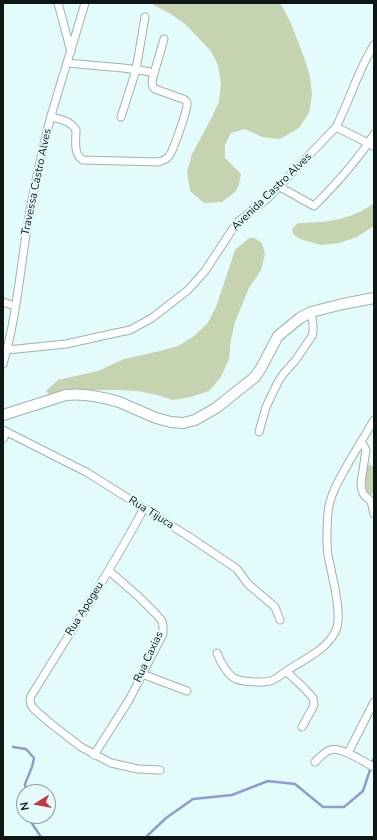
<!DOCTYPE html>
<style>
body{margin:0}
#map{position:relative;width:377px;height:840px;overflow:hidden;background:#e3fbfb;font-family:"Nunito Sans",sans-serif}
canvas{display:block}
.frame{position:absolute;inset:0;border:4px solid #0d1515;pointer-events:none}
.north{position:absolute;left:16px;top:784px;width:40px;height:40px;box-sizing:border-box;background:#e3fbfb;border:1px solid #8d9f9f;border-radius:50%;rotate:259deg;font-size:11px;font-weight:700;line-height:16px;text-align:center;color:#0d1515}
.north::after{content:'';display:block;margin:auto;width:14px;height:18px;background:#c5353f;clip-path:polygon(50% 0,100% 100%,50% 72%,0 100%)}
</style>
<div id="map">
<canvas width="377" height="840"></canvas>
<div class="frame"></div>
<div class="north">N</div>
</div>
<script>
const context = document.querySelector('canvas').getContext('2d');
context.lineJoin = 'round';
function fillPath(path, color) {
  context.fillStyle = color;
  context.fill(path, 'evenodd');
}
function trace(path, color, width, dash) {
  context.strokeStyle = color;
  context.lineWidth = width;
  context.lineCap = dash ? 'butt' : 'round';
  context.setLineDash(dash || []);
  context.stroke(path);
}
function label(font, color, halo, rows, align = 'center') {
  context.font = font + ' "Nunito Sans",sans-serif';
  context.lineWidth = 4;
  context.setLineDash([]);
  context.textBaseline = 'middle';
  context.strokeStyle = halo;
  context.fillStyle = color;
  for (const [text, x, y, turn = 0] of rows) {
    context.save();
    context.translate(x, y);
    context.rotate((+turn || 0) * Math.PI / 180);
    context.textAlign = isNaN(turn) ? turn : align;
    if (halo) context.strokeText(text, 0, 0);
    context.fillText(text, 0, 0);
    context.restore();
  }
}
const green = new Path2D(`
 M150,3H280L290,21L305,60L310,77L312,95L309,113L299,128L280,139L262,137L245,129L231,133L225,145V158L241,174L239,184L236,191L222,202L204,203L190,191L187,172L192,154L211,119L219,102L221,83L218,65L211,51L185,24L169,13Z
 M374,203V226L357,237L339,243L321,245L300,239L294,235L292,229L298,223C326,223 351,220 374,203Z
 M249,238H254L262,243L265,254L261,270L249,288L235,322L231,340L229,359L221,377L209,391L191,397L173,400L157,395L138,391L119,390H68L51,396L46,391L58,380L98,371L124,359L160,351L178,346L194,336L207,324L216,307L235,250Z
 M367,465L374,466V494L365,493Z`);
const stream = new Path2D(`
 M13,747L26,749L34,758L32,767L25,784L26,792
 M27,816L41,837
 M146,837L166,818L193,799L232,795L268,781L295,784L323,807H344L363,791L374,758`);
const street = new Path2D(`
 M58,3L71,52
 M67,63L123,68L145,71L154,73
 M51,117C60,119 71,121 76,130C76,139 73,155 83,160L158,162C162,161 166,160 169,156C173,151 188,109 187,103C186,100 185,100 183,99L155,89L153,87L152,83L153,77L164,39
 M121,117L136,70L145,17
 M336,127L368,143L374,147
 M280,187L314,206C336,184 358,160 374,134
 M3,302L15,306
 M7,350L66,344L111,334L130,330L152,318L188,290L205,271L232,230L239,221L268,198L336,127C350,100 358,70 374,45
 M3,364C18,313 21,257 31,205C37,175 43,146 51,116C62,78 74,41 85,3
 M3,430L88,473L191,538L237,569L248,584L275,607L280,620
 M259,432L266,407L278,382L284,373L295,361L312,336C315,328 312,320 311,312
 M3,439L7,432
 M361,442L364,446L366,450L361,483L362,491L364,495L371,501L374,514
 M144,508C113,567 76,623 41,680L31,696L30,700L31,705L34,709L50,723L81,747L111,763L138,769L160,770
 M217,653C220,661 228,676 236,679C244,682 262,683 270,681C277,679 282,674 288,670C305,659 328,649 336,630C343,614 331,572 328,555C326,541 327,526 328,512C330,494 340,478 349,462C357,448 366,434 374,420
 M286,671L304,688L313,698L314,705L312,709L302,727
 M142,674L187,691
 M348,753L374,702
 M94,755L129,700L163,634V626L162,621L155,613L138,596L109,571
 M315,762C319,758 324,752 330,750C342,746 363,762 374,767`);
const secondary = new Path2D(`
 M3,415L66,395C84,393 102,397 119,402L156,418L171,422L183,423L195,420L216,408L255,377L261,368L278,336L300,318L311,312L343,304L374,298`);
const streetNames = [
 ["Travessa Castro Alves",37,182,-78],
 ["Avenida Castro Alves",272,192,-44],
 ["Rua Tijuca",151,513,32],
 ["Rua Apogeu",85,609,-58],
 ["Rua Caxias",149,657,-65]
];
fillPath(green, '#c5d3b1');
trace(stream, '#8b9fcb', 2.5);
trace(street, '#9cb2b2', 9);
trace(secondary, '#9cb2b2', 12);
trace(street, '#fff', 7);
trace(secondary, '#fff', 10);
label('11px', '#0d1515', '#e3fbfb', streetNames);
</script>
